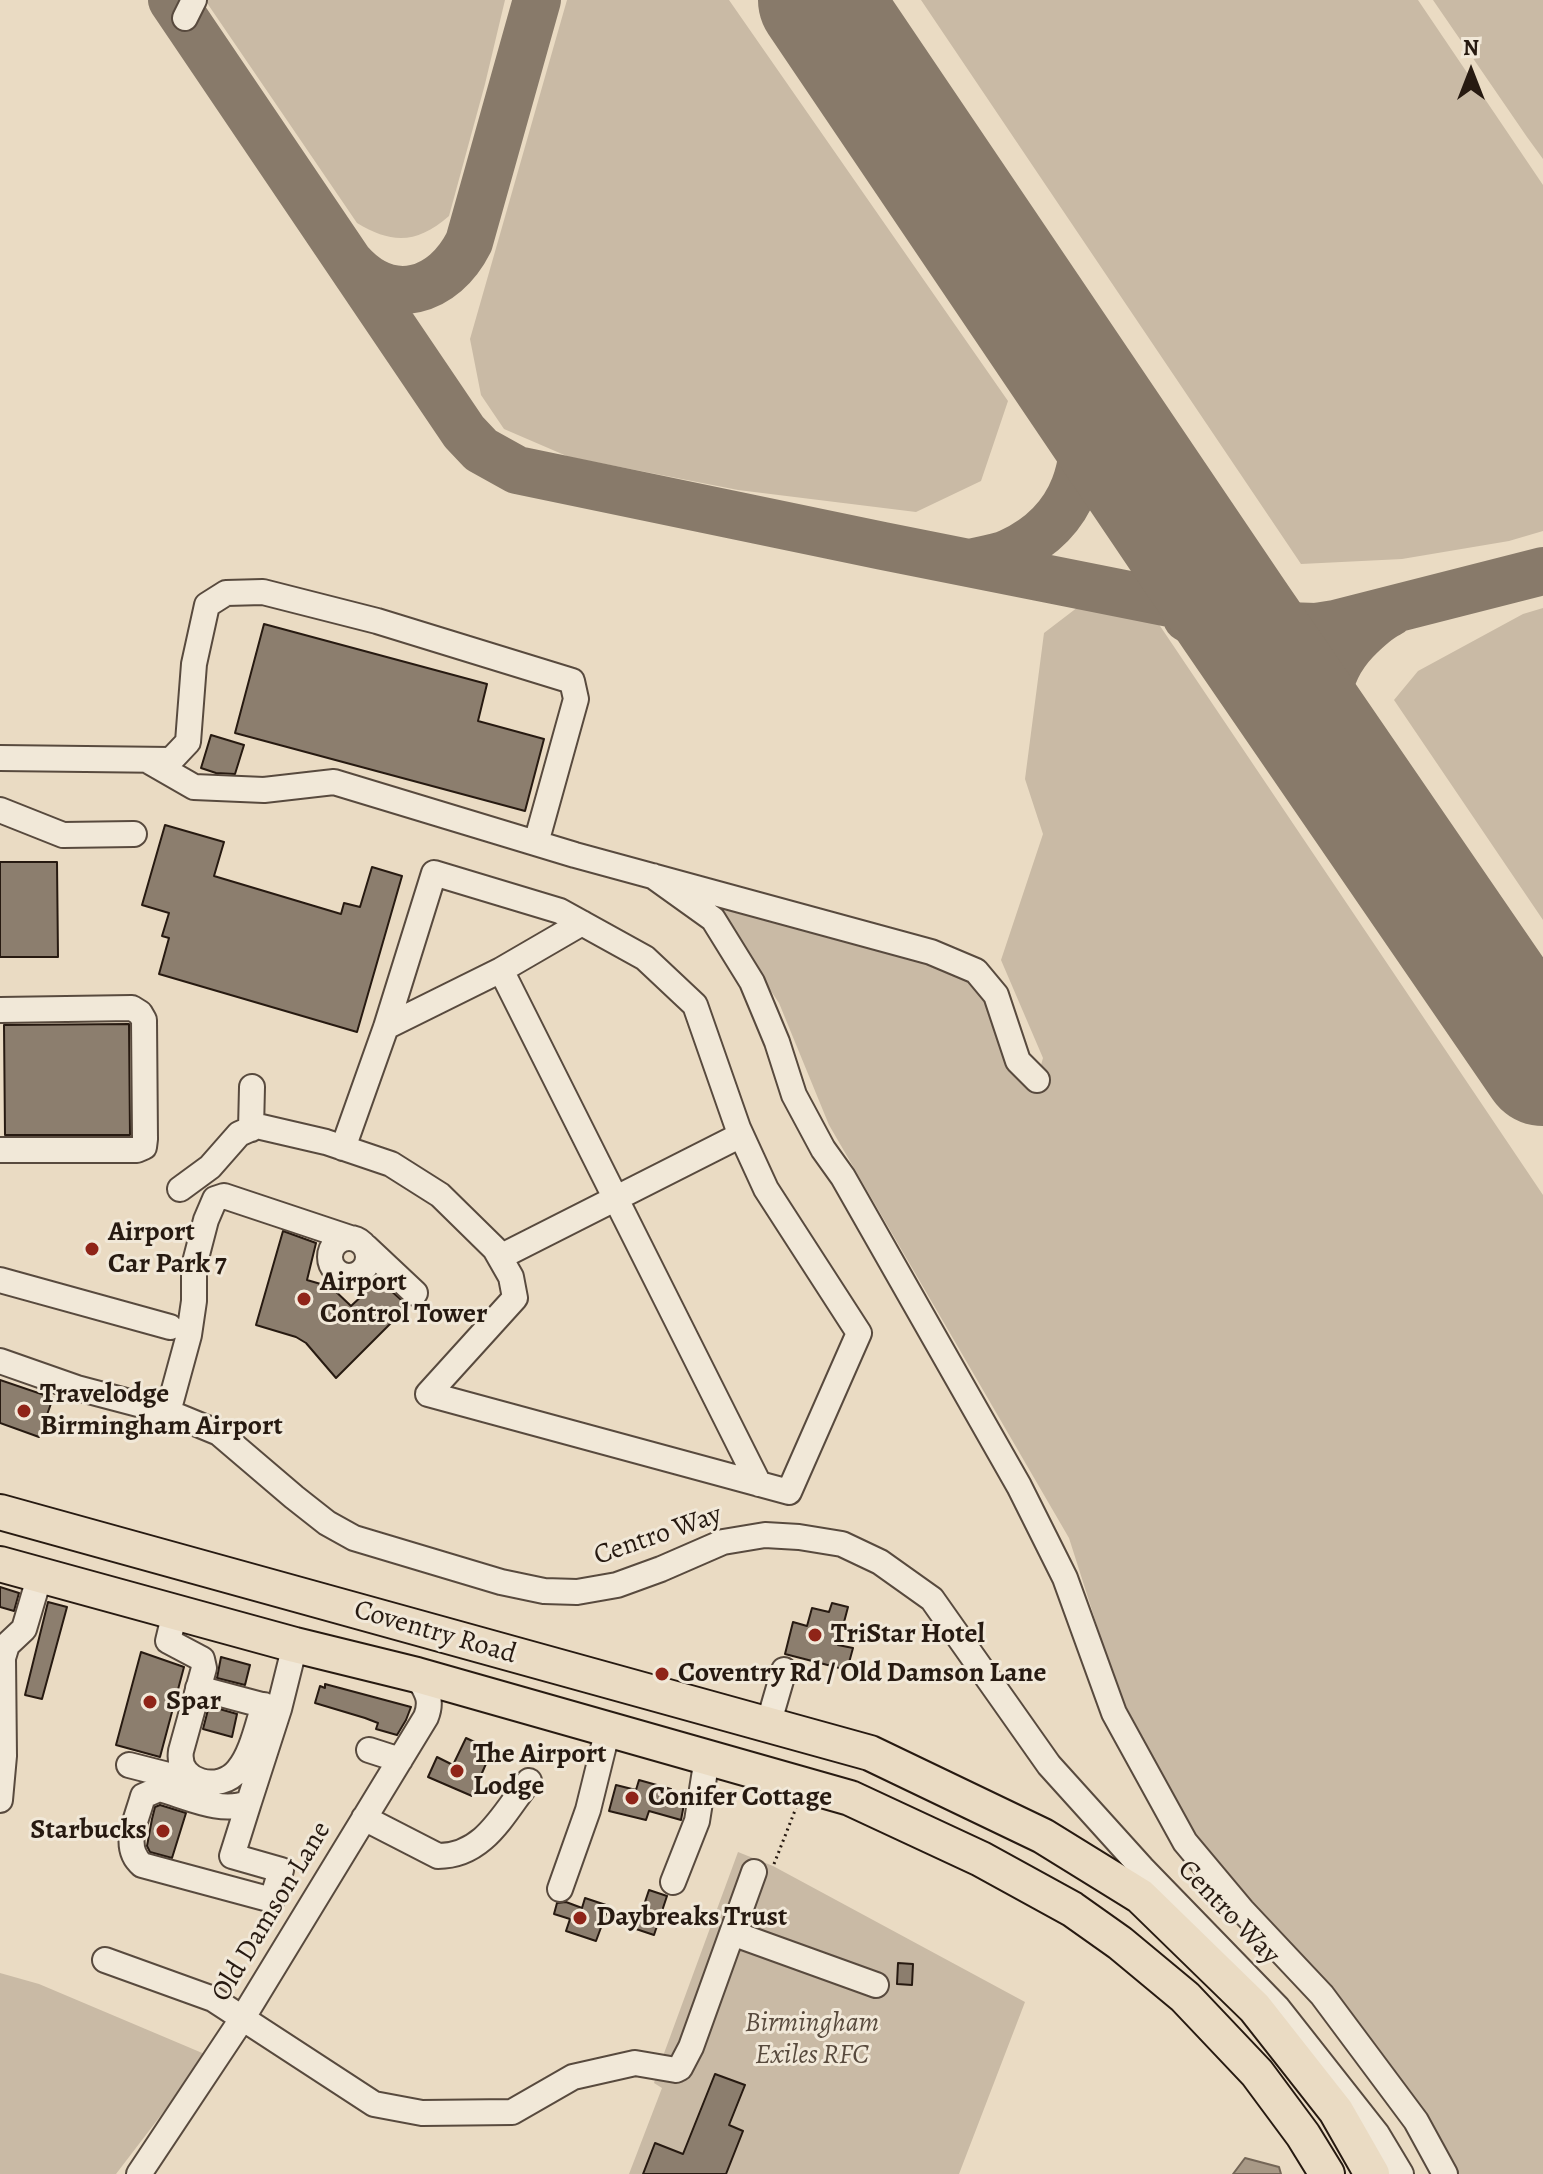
<!DOCTYPE html>
<style>
body{margin:0}
#map{position:relative;width:1543px;height:2174px;overflow:hidden;background:#eadbc3;font-family:Alegreya,serif}
canvas{display:block}
.north{position:absolute;left:1431px;top:32px;width:80px;height:80px;-webkit-text-stroke:6px #f1e8d8;paint-order:stroke;rotate:0deg;font-size:22px;font-weight:700;line-height:32px;text-align:center;color:#271a11}
.north::after{content:'';display:block;margin:auto;width:28px;height:36px;background:#271a11;clip-path:polygon(50% 0,100% 100%,50% 72%,0 100%)}
</style>
<div id="map">
<canvas width="1543" height="2174"></canvas>
<div class="north">N</div>
</div>
<script>
const context = document.querySelector('canvas').getContext('2d');
context.lineJoin = 'round';
function fillPath(path, color) {
  context.fillStyle = color;
  context.fill(path, 'evenodd');
}
function trace(path, color, width, dash) {
  context.strokeStyle = color;
  context.lineWidth = width;
  context.lineCap = dash ? 'butt' : 'round';
  context.setLineDash(dash || []);
  context.stroke(path);
}
function label(font, color, halo, rows, align = 'center') {
  context.font = font + ' Alegreya,serif';
  context.lineWidth = 6;
  context.setLineDash([]);
  context.textBaseline = 'middle';
  context.strokeStyle = halo;
  context.fillStyle = color;
  for (const [text, x, y, turn = 0] of rows) {
    context.save();
    context.translate(x, y);
    context.rotate((+turn || 0) * Math.PI / 180);
    context.textAlign = isNaN(turn) ? turn : align;
    if (halo) context.strokeText(text, 0, 0);
    context.fillText(text, 0, 0);
    context.restore();
  }
}
const green = new Path2D(`
 M205,0H505L485,84L449,216C417,244 392,244 357,223Z
 M567,0H729L1008,401L981,481L916,512L738,490L569,457L504,429L481,395L470,339Z
 M921,0H1418L1543,185V531L1509,541L1402,559L1301,564Z
 M1433,0H1543V159L1527,137Z
 M1130,596L1152,614L1543,1195V2174H1459L1432,2122L1321,1975L1210,1861L1118,1692L1069,1538L829,1125L779,1003L714,907L931,952L996,995L1037,1079L1043,1058L1001,960L1043,834L1025,779L1044,633L1078,607Z
 M1543,608V920L1394,700L1418,671L1523,614Z
 M738,1852L773,1866L1025,2002L959,2174H629L662,2088L654,2083L659,2067Z
 M0,1973L39,1984L207,2055L116,2174H0Z`);
const water = new Path2D(`
 M1245,2158L1279,2167L1281,2174H1233Z`);
const taxiway = new Path2D(`
 M172,0L464,432L481,450L517,470L883,546L1285,626L1316,627L1335,624L1543,571
 M350,263C391,309 444,292 469,242L537,0
 M969,563C983,560 999,558 1011,552C1079,520 1088,462 1085,395
 M1187,618L1239,649L1295,705
 M1338,767C1323,719 1319,679 1356,640C1366,630 1377,619 1390,613`);
const runway = new Path2D(`
 M819,0L1235,616L1543,1065`);
const building = new Path2D(`
 M264,624L487,684L478,721L544,739L525,811L235,733Z
 M211,735L244,745L235,774L216,773L201,768Z
 M165,825L224,842L214,876L341,914L344,903L360,907L372,867L402,876L357,1032L159,974L169,938L162,936L169,913L142,905Z
 M0,862H57L58,957H0Z
 M129,1024L130,1135H5L4,1025Z
 M283,1231L316,1243L307,1280L331,1287L351,1306L379,1280L408,1306L336,1378L306,1343L296,1337L256,1325Z
 M0,1380L53,1398L39,1437L0,1423Z
 M0,1587L19,1593L14,1611L0,1607Z
 M48,1602L67,1607L42,1699L25,1695Z
 M832,1603L848,1607L838,1645L853,1648L847,1670L785,1654L793,1622L807,1626L812,1608L829,1612Z
 M141,1652L184,1667L160,1757L116,1745Z
 M221,1657L250,1665L245,1685L217,1678Z
 M325,1684L411,1707L406,1720L397,1735L376,1729L378,1723L365,1718L315,1703L320,1686L325,1688Z
 M209,1706L237,1714L232,1737L203,1729Z
 M466,1738L492,1750L472,1796L428,1777L437,1757L453,1765Z
 M639,1780L671,1789L670,1794L685,1799L681,1820L649,1811L646,1820L609,1811L616,1785L636,1790Z
 M160,1805L186,1813L172,1858L150,1852L147,1846L152,1819L155,1807Z
 M649,1890L667,1896L654,1935L636,1929Z
 M585,1898L609,1906L596,1941L566,1931L570,1919L554,1914L557,1903L566,1902L582,1908Z
 M898,1963L913,1964L912,1985L897,1984Z
 M715,2074L745,2085L729,2125L743,2131L726,2174H643L655,2143L683,2154Z`);
const path = new Path2D(`
 M774,1864L796,1808`);
const minor = new Path2D(`
 M185,18L194,0
 M0,758L171,760L188,742L194,664L207,605L226,593L263,592L377,621L572,681L576,699L536,843
 M147,760L194,787L264,790L334,782L575,855L931,952L976,971L996,995L1018,1061L1037,1080
 M0,810L63,835L134,834
 M653,876L713,919L752,982L777,1042L794,1095L823,1149L843,1177L1019,1486L1065,1578L1114,1713L1185,1842L1242,1910L1322,1995L1416,2121L1445,2174
 M501,970L759,1484
 M0,1010L132,1008L140,1013L144,1020L145,1139L144,1147L137,1150H0
 M386,1027L501,970L582,923
 M251,1129L252,1087
 M180,1189L210,1167L239,1134L257,1126L326,1142L391,1164L440,1195L495,1249L511,1277L515,1298L428,1394L789,1492L859,1333L766,1189L738,1128L695,1005L645,958L560,911L434,873L386,1027L343,1148
 M330 1257a19 19 0 1 1 38 0a19 19 0 1 1-38 0Z
 M366,1247L415,1293
 M500,1257L741,1135
 M0,1280L170,1327
 M0,1361L77,1388L168,1412L219,1433L294,1497L327,1523L354,1538L501,1582L544,1591L577,1592L617,1585L661,1569L723,1542L765,1535L799,1537L842,1544L880,1562L932,1599L1049,1765L1142,1868L1277,2007L1377,2134L1401,2174
 M168,1412L189,1335L194,1301V1266L206,1220L215,1199L224,1196L350,1238
 M175,1612L168,1641L202,1659L204,1668L181,1751C176,1783 220,1793 238,1770C252,1753 257,1726 264,1705
 M198,1688L277,1709
 M768,1725L784,1670
 M369,1750L400,1760
 M129,1765L172,1776L183,1770
 M159,1789C186,1796 222,1815 249,1802L232,1856L281,1870L272,1900L142,1865C121,1847 137,1819 143,1796Z
 M0,1800L4,1756L3,1658L7,1645L24,1629L40,1575
 M249,1802L279,1709L295,1645
 M364,1818L438,1856C484,1856 503,1814 529,1781
 M673,1882L697,1821L707,1758
 M560,1889L588,1810L608,1729
 M732,1933L876,1985
 M105,1960L213,1999L374,2104L422,2113L512,2112L573,2077L635,2063L676,2070L680,2068L691,2047L754,1872
 M139,2174L242,2019L426,1717C433,1699 426,1691 417,1675`);
const highway = new Path2D(`
 M0,1512L870,1753L1043,1836L1140,1896L1255,2008L1336,2111L1372,2174
 M0,1564L295,1645L417,1675L850,1798L981,1859L1072,1909L1120,1943L1185,1997L1257,2073L1303,2135L1327,2174`);
const markers = [
 [92,1249,8,"#8f2418"],
 [304,1299,8,"#8f2418"],
 [24,1411,8,"#8f2418"],
 [815,1635,8,"#8f2418"],
 [662,1674,8,"#8f2418"],
 [150,1702,8,"#8f2418"],
 [457,1771,8,"#8f2418"],
 [632,1798,8,"#8f2418"],
 [163,1831,8,"#8f2418"],
 [580,1918,8,"#8f2418"]
];
const poiNames = [
 ["Airport",108,1233],
 ["Car Park 7",108,1265],
 ["Airport",320,1283],
 ["Control Tower",320,1315],
 ["Travelodge",40,1395],
 ["Birmingham Airport",40,1427],
 ["TriStar Hotel",831,1635],
 ["Coventry Rd / Old Damson Lane",678,1674],
 ["Spar",166,1702],
 ["The Airport",473,1755],
 ["Lodge",473,1787],
 ["Conifer Cottage",648,1798],
 ["Starbucks",147,1831,"right"],
 ["Daybreaks Trust",596,1918]
];
const streetNames = [
 ["Centro Way",658,1536,-19],
 ["Coventry Road",435,1633,16],
 ["Old Damson Lane",272,1912,-59],
 ["Centro Way",1228,1913,46]
];
const parkNames = [
 ["Birmingham",812,2024],
 ["Exiles RFC",812,2056]
];
fillPath(green, '#c9baa5');
fillPath(water, '#a89986');
trace(water, '#746657', 2);
trace(taxiway, '#887a6a', 48);
trace(runway, '#887a6a', 122);
fillPath(building, '#8c7e6e');
trace(building, '#271a11', 2);
trace(minor, '#584a3e', 28);
trace(highway, '#271a11', 38);
trace(path, '#271a11', 3, [2, 4]);
trace(minor, '#f1e8d8', 24);
trace(highway, '#eadbc3', 34);
for (const [x, y, r, color] of markers) {
  const dot = new Path2D();
  dot.arc(x, y, r, 0, 2 * Math.PI);
  context.fillStyle = color;
  context.fill(dot);
  trace(dot, '#f1e8d8', 3);
}
label('bold 28px', '#271a11', '#f1e8d8', poiNames, 'left');
label('28px', '#271a11', '#f1e8d8', streetNames);
label('italic 28px', '#584a3d', '#f1e8d8', parkNames);
</script>
